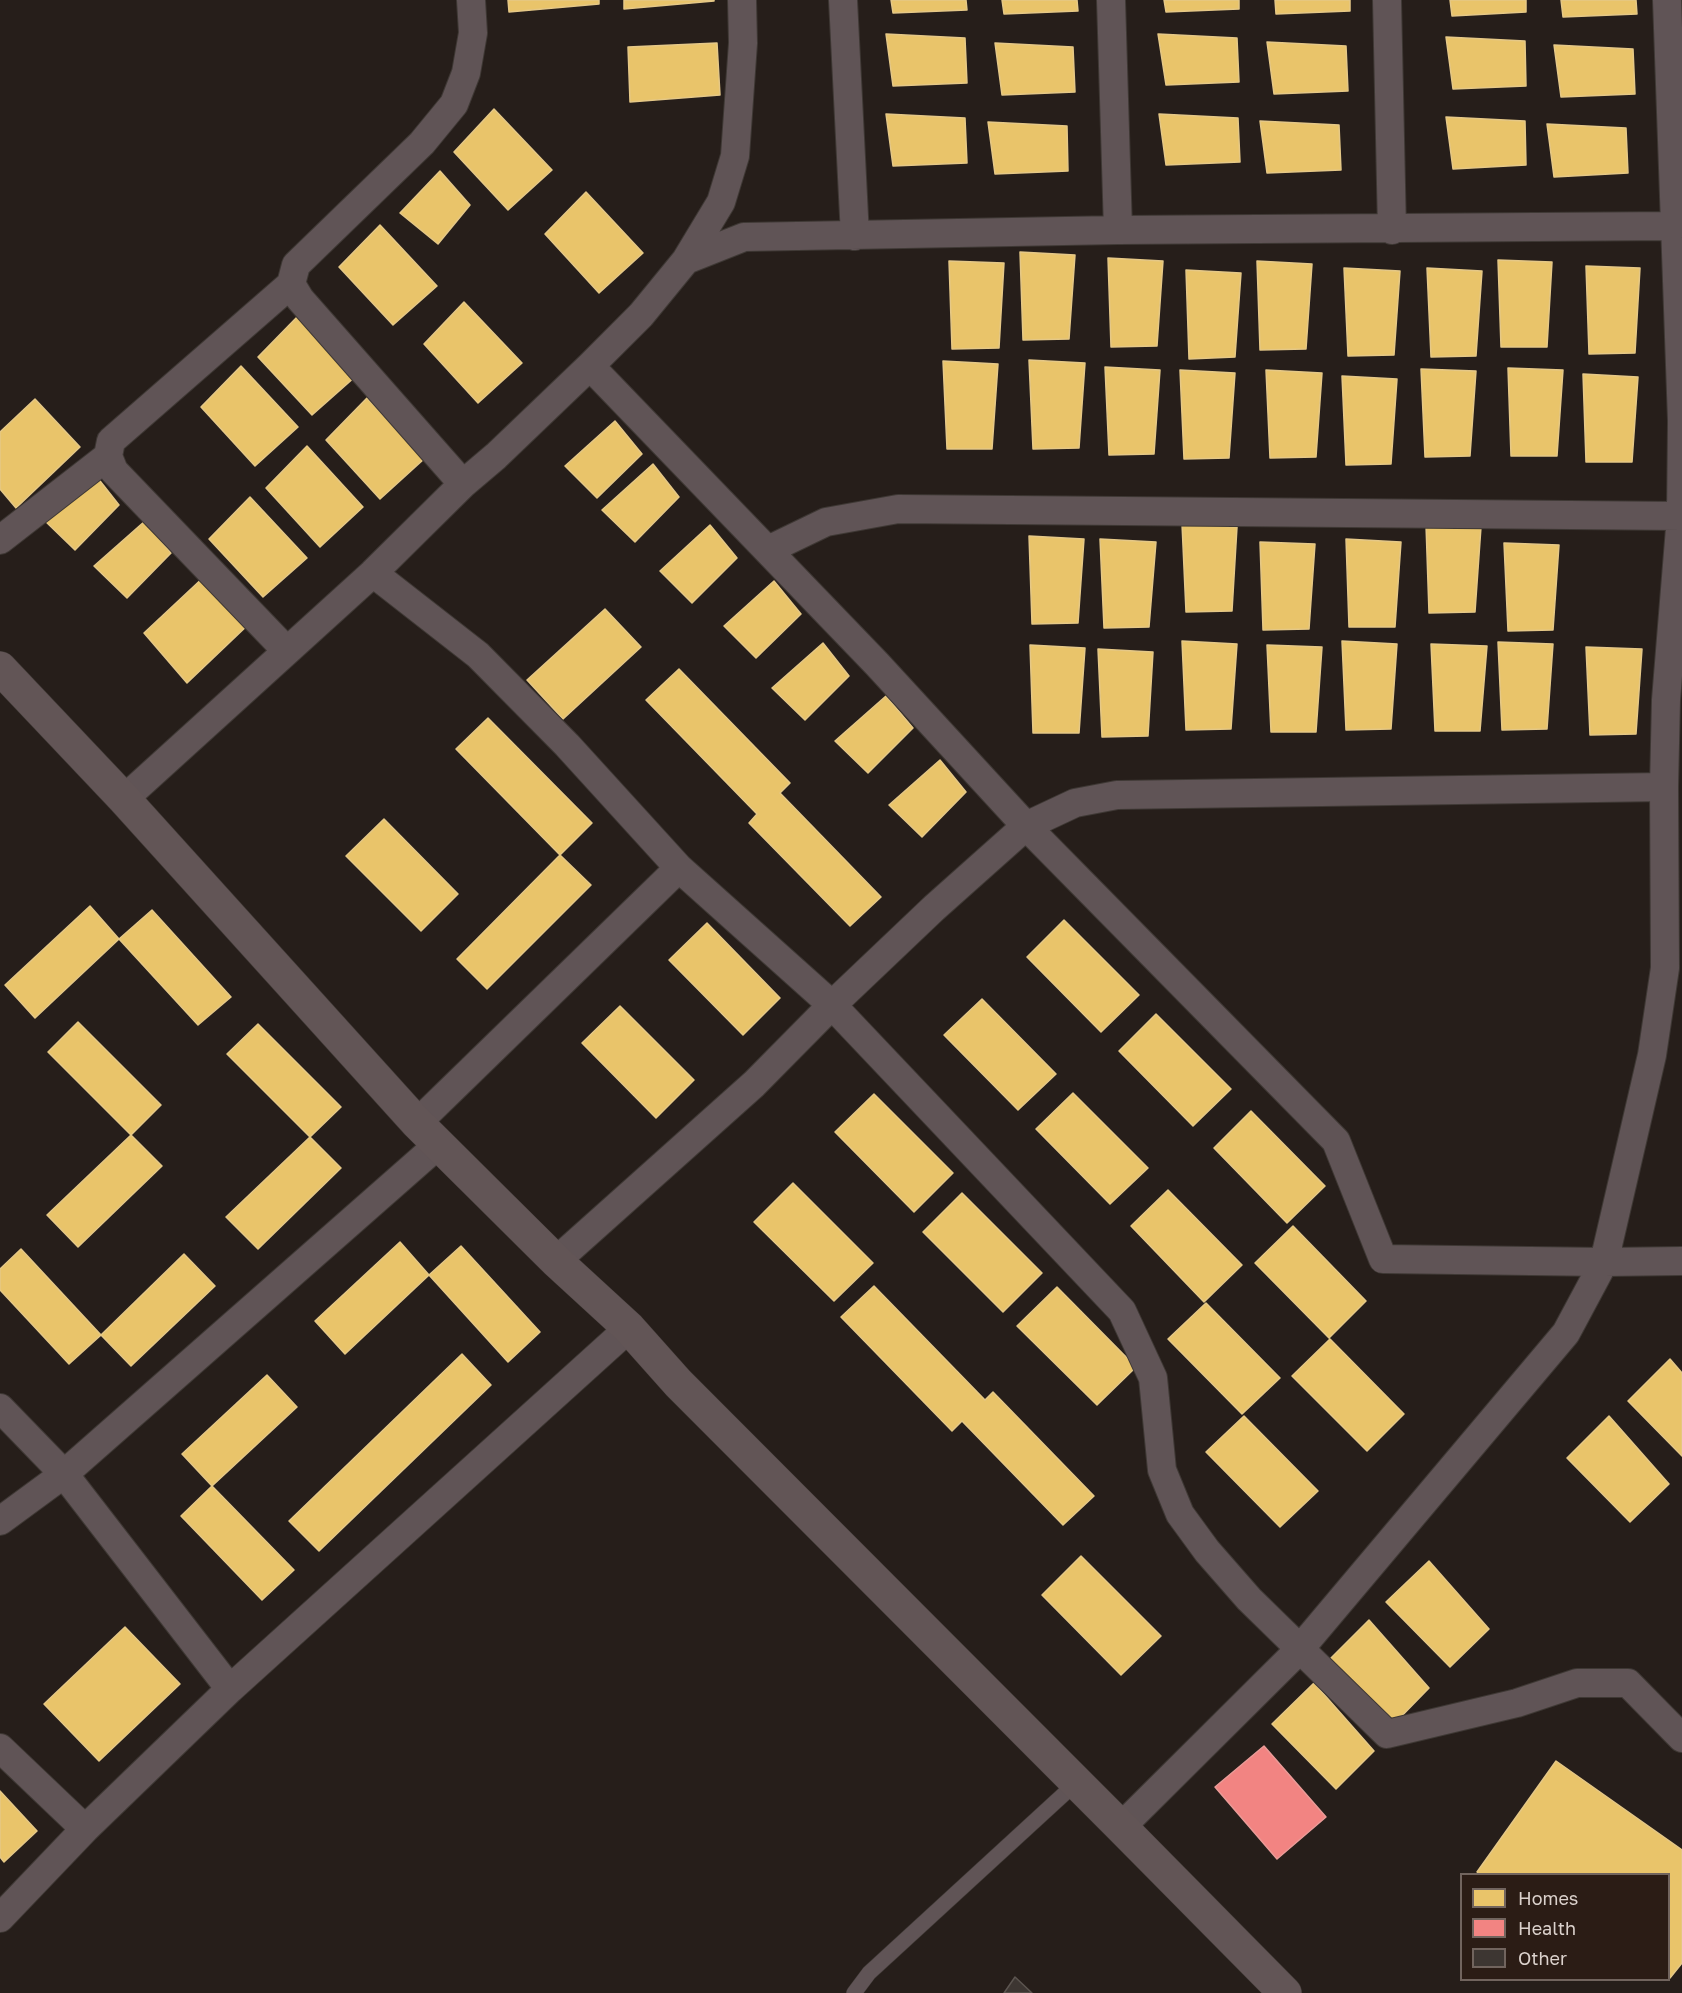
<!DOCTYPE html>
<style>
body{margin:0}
#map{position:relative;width:1682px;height:1993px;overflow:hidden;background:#261e1a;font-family:"Golos Text",sans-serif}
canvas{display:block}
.legend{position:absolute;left:1460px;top:1873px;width:210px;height:108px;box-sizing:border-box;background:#2b1c15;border:2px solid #71645e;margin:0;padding:8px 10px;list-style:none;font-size:18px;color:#dbd1cc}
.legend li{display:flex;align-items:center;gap:12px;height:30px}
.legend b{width:30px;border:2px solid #71645e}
</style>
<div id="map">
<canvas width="1682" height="1993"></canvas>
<ul class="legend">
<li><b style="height:16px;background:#e9c46a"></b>Homes</li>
<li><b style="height:16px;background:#f28482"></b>Health</li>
<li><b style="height:16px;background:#3d3632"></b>Other</li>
</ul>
</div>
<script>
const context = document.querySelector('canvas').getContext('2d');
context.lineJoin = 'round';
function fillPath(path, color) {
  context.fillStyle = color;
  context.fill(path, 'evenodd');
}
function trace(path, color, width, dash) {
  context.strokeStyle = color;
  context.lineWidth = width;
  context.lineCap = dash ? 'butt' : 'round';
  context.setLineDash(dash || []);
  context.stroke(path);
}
const homes = new Path2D(`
 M508,0H599V4L509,12Z
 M624,0H714V1L624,9Z
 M891,0H966L967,10L893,13Z
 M1002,0H1077L1078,11L1004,14Z
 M1164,0H1239V9L1166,12Z
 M1275,0H1350V11L1276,14Z
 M1450,0H1526V12L1452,16Z
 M1561,0H1636L1637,14L1563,17Z
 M886,34L965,38L967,83L893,86Z
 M1158,34L1237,38L1239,82L1166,85Z
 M1446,37L1525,41L1526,86L1453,89Z
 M1267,42L1346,46L1348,91L1274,94Z
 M717,43L720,95L630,102L628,47Z
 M995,43L1073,47L1075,92L1002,95Z
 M1554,45L1633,49L1635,94L1561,97Z
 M494,109L552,170L508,210L454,152Z
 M886,114L965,118L967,163L893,166Z
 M1159,114L1238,118L1240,162L1166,165Z
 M1446,117L1525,121L1526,165L1453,169Z
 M1260,121L1339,125L1341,170L1267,173Z
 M988,122L1067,126L1068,171L995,174Z
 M1547,124L1626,128L1628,173L1554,177Z
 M440,171L470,205L438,244L400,213Z
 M586,192L643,253L599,293L545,234Z
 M380,225L437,286L393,325L339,267Z
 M1020,252L1075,255L1069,339L1023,340Z
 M1108,258L1163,261L1157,346L1111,347Z
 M1498,260L1552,262L1547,347H1501Z
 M949,261L1004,263L999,348L952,349Z
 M1257,261L1312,264L1306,349L1260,350Z
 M1586,266L1640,268L1635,353L1589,354Z
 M1344,268L1400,271L1394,355L1348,356Z
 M1427,268L1482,271L1476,356L1431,357Z
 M1186,270L1241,273L1235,357L1189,359Z
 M464,302L522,363L478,403L424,344Z
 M299,315L356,376L312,415L258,357Z
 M1029,360L1085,363L1079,448L1033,449Z
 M943,361L998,364L992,449H947Z
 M241,366L298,427L255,466L201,407Z
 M1105,367L1160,370L1154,454L1109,455Z
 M1508,368L1563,370L1557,456H1511Z
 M1421,369L1476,371L1470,456L1425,457Z
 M1180,370L1235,373L1229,458L1184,459Z
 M1266,370L1322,373L1316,457L1270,458Z
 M1583,374L1638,377L1632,462H1586Z
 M1342,376L1397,379L1391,464L1346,465Z
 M367,398L424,459L380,499L326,440Z
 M35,399L80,447L16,508L0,489V432Z
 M615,421L642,454L597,498L565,466Z
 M307,446L363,507L320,547L266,488Z
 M653,464L679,497L635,542L602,510Z
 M93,472L119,505L75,550L42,518Z
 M250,497L307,558L263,597L209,539Z
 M145,521L171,553L127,598L94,566Z
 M1182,524L1237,527L1232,611L1186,612Z
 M710,525L737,558L692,603L660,571Z
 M1426,525L1481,527L1475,612L1429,613Z
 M1029,536L1084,539L1078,623L1032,624Z
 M1100,539L1156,542L1149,627L1104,628Z
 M1346,539L1401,542L1395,627H1349Z
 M1260,542L1315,544L1309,629L1263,630Z
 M1504,543L1559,545L1553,630L1508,631Z
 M207,574L251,622L187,683L144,633Z
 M774,581L801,614L756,658L724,626Z
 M605,609L641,647L563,719L527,680Z
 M1182,641L1237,644L1231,729L1186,730Z
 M1342,641L1397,644L1391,729L1346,730Z
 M1498,642L1553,644L1547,729L1502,730Z
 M823,643L849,676L805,720L772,688Z
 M1431,644L1487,646L1480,731H1435Z
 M1030,645L1085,648L1079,733H1033Z
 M1267,645L1322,647L1316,732H1271Z
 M1586,647L1642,649L1636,734L1590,735Z
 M1098,649L1153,652L1148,736L1102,737Z
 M679,669L790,783L780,793L881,897L850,926L749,823L757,814L646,700Z
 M886,696L913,728L868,773L835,741Z
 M488,718L592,823L560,855L456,749Z
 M940,760L966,792L922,837L889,805Z
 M384,819L458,894L421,931L346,856Z
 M560,855L591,885L487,989L457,959Z
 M90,906L119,939L35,1018L5,985Z
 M152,910L231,997L198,1025L119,939Z
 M1064,920L1139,995L1101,1032L1027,957Z
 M707,923L780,998L743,1035L669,960Z
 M982,999L1056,1074L1018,1110L944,1035Z
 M620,1006L694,1080L656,1118L582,1043Z
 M1156,1014L1231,1089L1193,1126L1119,1051Z
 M78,1022L161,1105L131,1135L48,1052Z
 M258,1024L341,1107L310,1137L227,1054Z
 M1073,1093L1148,1168L1110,1204L1036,1129Z
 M874,1094L953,1173L914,1212L835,1132Z
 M1251,1111L1325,1186L1287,1223L1214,1148Z
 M131,1135L162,1166L78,1247L47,1215Z
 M310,1137L341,1168L258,1249L226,1217Z
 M793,1183L873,1263L834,1301L754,1222Z
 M1168,1190L1242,1265L1204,1302L1131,1226Z
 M962,1193L1042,1273L1003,1312L923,1232Z
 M1293,1226L1366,1301L1329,1338L1255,1263Z
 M400,1242L429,1275L345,1354L315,1321Z
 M461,1246L540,1332L508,1362L429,1275Z
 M21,1249L101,1335L69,1364L0,1290V1269Z
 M184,1254L215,1286L131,1366L101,1335Z
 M874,1286L985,1400L993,1392L1094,1496L1063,1525L962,1421L952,1431L841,1317Z
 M1057,1287L1136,1367L1097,1405L1017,1326Z
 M1206,1303L1280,1378L1242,1414L1168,1339Z
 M1330,1339L1404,1414L1367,1451L1292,1376Z
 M462,1354L491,1385L319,1551L289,1521Z
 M1670,1359L1682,1373V1456L1628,1401Z
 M267,1375L297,1407L212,1486L182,1454Z
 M1244,1416L1318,1491L1280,1527L1206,1452Z
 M1609,1416L1669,1484L1630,1522L1567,1458Z
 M212,1486L294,1570L262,1600L181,1516Z
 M1081,1556L1161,1636L1121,1675L1042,1595Z
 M1429,1561L1489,1629L1450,1667L1386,1602Z
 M1369,1620L1429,1688L1391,1727L1327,1662Z
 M125,1627L180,1684L99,1761L44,1704Z
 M1314,1683L1374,1751L1336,1789L1272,1724Z
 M1556,1761L1682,1850V1963L1670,1978L1668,1977V1874H1480L1477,1872Z
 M0,1791L37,1831L4,1862L0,1857Z`);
const health = new Path2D(`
 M1264,1746L1326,1817L1277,1859L1215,1787Z`);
const building = new Path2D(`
 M1015,1977L1032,1993H1004Z`);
const lane = new Path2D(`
 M854,1993L869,1973L1076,1783`);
const street = new Path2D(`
 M843,0L855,236
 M1111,0L1118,230
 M1387,0L1392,230
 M686,260L744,237L1118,230L1674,226
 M463,484L300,299L291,284L296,265L422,143L454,104L466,73L473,33L471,0
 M0,540L108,456
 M768,550L826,522L898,509L1681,516
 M373,573L478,655L567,745L679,868L832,1005L1122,1311L1153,1378L1162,1470L1180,1514L1207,1551L1249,1599L1387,1734L1517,1703L1577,1683H1628L1682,1738
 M287,651L114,471L108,456L111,441L291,284
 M1664,787L1117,795L1075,803L1026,826L1336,1141L1383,1259L1604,1262L1682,1261
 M124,799L373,573L463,484L496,456L590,366L641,315L686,260L721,202L735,156L743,43L742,0
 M417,1123L679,868
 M556,1261L754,1084L832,1005L934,908L1026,826L877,664L590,366
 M0,1408L64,1474L230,1689
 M0,1521L64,1474L439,1144
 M0,1748L85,1829
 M1121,1827L1299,1650L1566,1333L1604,1262L1652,1055L1665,968L1664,787L1666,700L1681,516L1682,421L1667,0
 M0,1918L85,1829L230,1689L629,1328`);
const secondary = new Path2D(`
 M0,668L124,799L417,1123L556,1261L629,1328L678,1383L1121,1827L1285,1993`);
fillPath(homes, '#e9c46a');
trace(homes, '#e5c887', 1.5);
fillPath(health, '#f28482');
trace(health, '#eb9b98', 1.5);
fillPath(building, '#3d3632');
trace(building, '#5c5550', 1.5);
trace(lane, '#3e3834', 16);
trace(street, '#3e3834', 30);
trace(secondary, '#3e3834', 34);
trace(lane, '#605456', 15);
trace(street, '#605456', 28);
trace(secondary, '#625556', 33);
</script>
